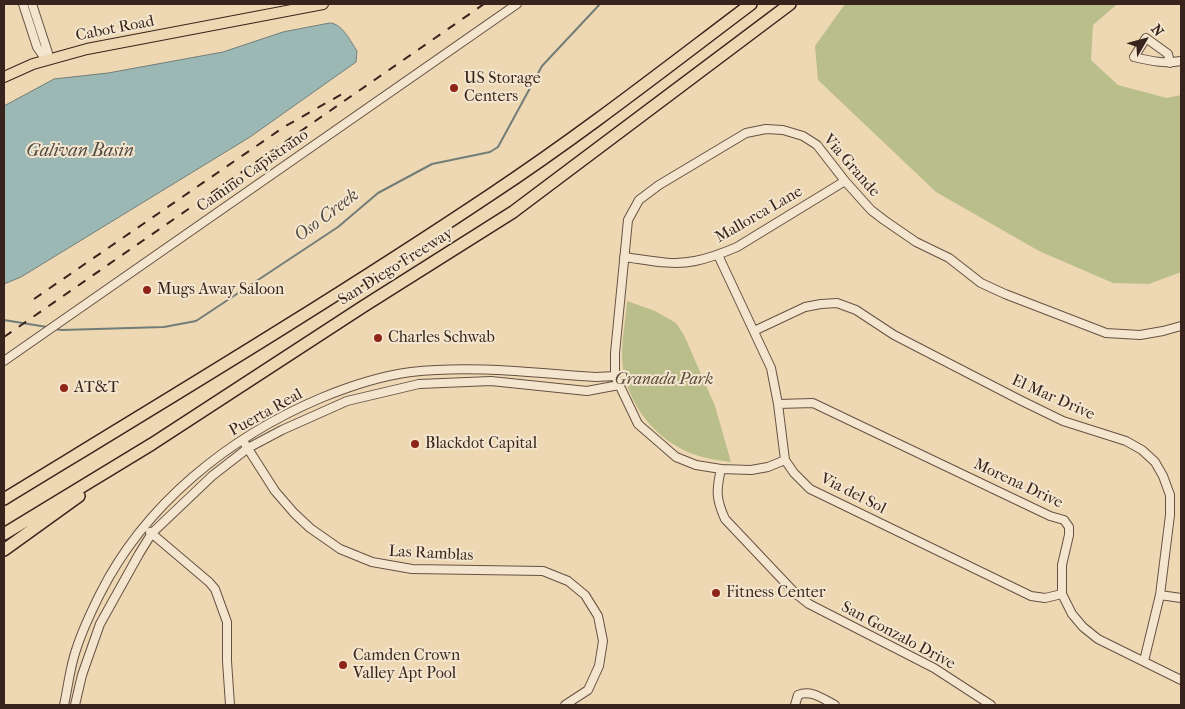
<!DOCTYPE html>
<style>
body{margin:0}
#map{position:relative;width:1185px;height:709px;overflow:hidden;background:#eed8b3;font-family:"IM FELL French Canon",serif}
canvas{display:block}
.frame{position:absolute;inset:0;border:5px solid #38241d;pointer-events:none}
.north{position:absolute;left:1120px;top:15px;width:50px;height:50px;-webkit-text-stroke:4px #f4e6ce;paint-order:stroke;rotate:52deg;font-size:14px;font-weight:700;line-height:20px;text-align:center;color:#38241d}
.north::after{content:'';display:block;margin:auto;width:18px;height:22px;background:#38241d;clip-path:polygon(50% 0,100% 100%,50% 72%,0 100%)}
</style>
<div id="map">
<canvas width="1185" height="709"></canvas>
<div class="frame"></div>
<div class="north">N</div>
</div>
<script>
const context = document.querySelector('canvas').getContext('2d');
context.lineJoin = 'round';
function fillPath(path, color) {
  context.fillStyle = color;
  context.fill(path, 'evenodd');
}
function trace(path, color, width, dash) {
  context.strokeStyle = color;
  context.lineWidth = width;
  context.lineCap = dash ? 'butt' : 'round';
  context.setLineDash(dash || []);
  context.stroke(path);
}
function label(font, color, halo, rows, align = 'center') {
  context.font = font + ' "IM FELL French Canon",serif';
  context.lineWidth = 4;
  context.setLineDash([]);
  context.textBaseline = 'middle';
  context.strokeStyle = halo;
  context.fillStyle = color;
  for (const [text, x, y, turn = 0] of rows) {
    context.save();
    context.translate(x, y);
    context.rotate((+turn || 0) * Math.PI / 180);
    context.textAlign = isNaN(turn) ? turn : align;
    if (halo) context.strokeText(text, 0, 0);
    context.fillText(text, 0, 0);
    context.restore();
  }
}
const green = new Path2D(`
 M845,4H1123L1116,5L1093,25L1091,60L1118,85L1167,98L1181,95V272L1149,284L1113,283L1039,251L936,192L818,80L815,46Z
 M627,301L655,311L676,323L684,335L715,406L731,462C711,460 689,455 673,444C643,425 622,390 622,355C622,337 626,319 627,301Z`);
const water = new Path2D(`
 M330,23C342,23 351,42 357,51L356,62L250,137L21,277L4,284V106L54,79L108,73L223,52L283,32Z`);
const stream = new Path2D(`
 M4,320L47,327
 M54,329L62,330L164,327L196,321L338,227L378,193L432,164L490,152L498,147L542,66L600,4`);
const minor = new Path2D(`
 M23,4L37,47L46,60
 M32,4L48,53L46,60
 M1170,63L1168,54L1146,38L1134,57C1151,61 1164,64 1181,61
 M718,255L771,368L778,404L785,460L794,473L810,489L1031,596L1045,598L1062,594
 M624,257C647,260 672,266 695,261C710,258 723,253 737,247L845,181
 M754,331L805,307L821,304L837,303L856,310L894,335L1020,400L1063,421L1126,441L1142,450L1155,462L1163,476L1170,495V515L1160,595L1144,661
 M4,361L517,4
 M778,404L813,403L1050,516L1064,520L1069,527V535L1062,565V594L1072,614L1083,627L1098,639L1181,680
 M245,444L275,491L294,513L310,528L340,549L372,562L412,569L543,571L568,581L585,595L598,616L603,641L599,666L588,690L565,705
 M785,460L768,467L751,470L721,469L696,465L676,457L638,424L615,376V353L628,220L639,200L659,185L746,133L766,129L783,130L803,136L817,145L845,181L871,210L884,220L916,242L949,258L981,283L1005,294L1106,333L1140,335L1163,331L1181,326
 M721,469C716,491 716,499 725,519L795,593L809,604L934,668L991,705
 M150,532L209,582L215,589L227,622V661L230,705
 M1160,595L1181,598
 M64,705C68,687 70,667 76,650C82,631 91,612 100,594C145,504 229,437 321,398C350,386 380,376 411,372C472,365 535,373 596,377L615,376
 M75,705L82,675L100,624L139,554L152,533L212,476L248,448L282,430L347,401L419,384L491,381L587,391L619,385
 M795,705L798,695C811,689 823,699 835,705`);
const major = new Path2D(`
 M4,77L33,64L87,49L323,4`);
const highway = new Path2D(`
 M4,499C168,399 333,300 493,193C582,134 666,68 751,4
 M4,534L152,444L364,306L513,212L790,4
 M4,550L79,496`);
const rail = new Path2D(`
 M34,299L284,127L342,94
 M4,337L484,4`);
const markers = [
 [454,88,5,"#8f2418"],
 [147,290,5,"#8f2418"],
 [378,338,5,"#8f2418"],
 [64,388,5,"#8f2418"],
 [415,444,5,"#8f2418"],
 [716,593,5,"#8f2418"],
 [343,665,5,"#8f2418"]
];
const streetNames = [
 ["Cabot Road",115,29,-11],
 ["Via Grande",851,166,49],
 ["Camino Capistrano",253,171,-35],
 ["Mallorca Lane",759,215,-30],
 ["San Diego Freeway",396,267,-32],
 ["El Mar Drive",1053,398,24],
 ["Puerta Real",266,413,-29],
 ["Morena Drive",1018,484,25],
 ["Via del Sol",853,494,27],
 ["Las Ramblas",431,554,3],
 ["San Gonzalo Drive",898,636,28]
];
const poiNames = [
 ["US Storage",464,79],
 ["Centers",464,97],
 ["Mugs Away Saloon",157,290],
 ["Charles Schwab",388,338],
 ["AT&T",74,388],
 ["Blackdot Capital",425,444],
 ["Fitness Center",726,593],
 ["Camden Crown",353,656],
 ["Valley Apt Pool",353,674]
];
const parkNames = [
 ["Granada Park",664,380]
];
const waterNames = [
 ["Galivan Basin",80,152],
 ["Oso Creek",327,216,-37]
];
fillPath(green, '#babe8b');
fillPath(water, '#9bb8b4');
trace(water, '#737d78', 1);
trace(stream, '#737d78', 2);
trace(minor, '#665142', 10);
trace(major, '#38241d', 12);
trace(highway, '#38241d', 14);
trace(minor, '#f4e6ce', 8);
trace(major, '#eed8b3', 10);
trace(highway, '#eed8b3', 11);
trace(rail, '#38241d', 2, [9, 9]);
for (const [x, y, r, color] of markers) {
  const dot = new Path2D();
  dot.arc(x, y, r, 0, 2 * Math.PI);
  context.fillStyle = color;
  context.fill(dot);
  trace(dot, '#f4e6ce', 2);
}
label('16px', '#38241d', '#f4e6ce', streetNames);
label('16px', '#38241d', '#f4e6ce', poiNames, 'left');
label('italic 16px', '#584a38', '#f4e6ce', parkNames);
label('italic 18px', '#514943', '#f4e6ce', waterNames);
</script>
